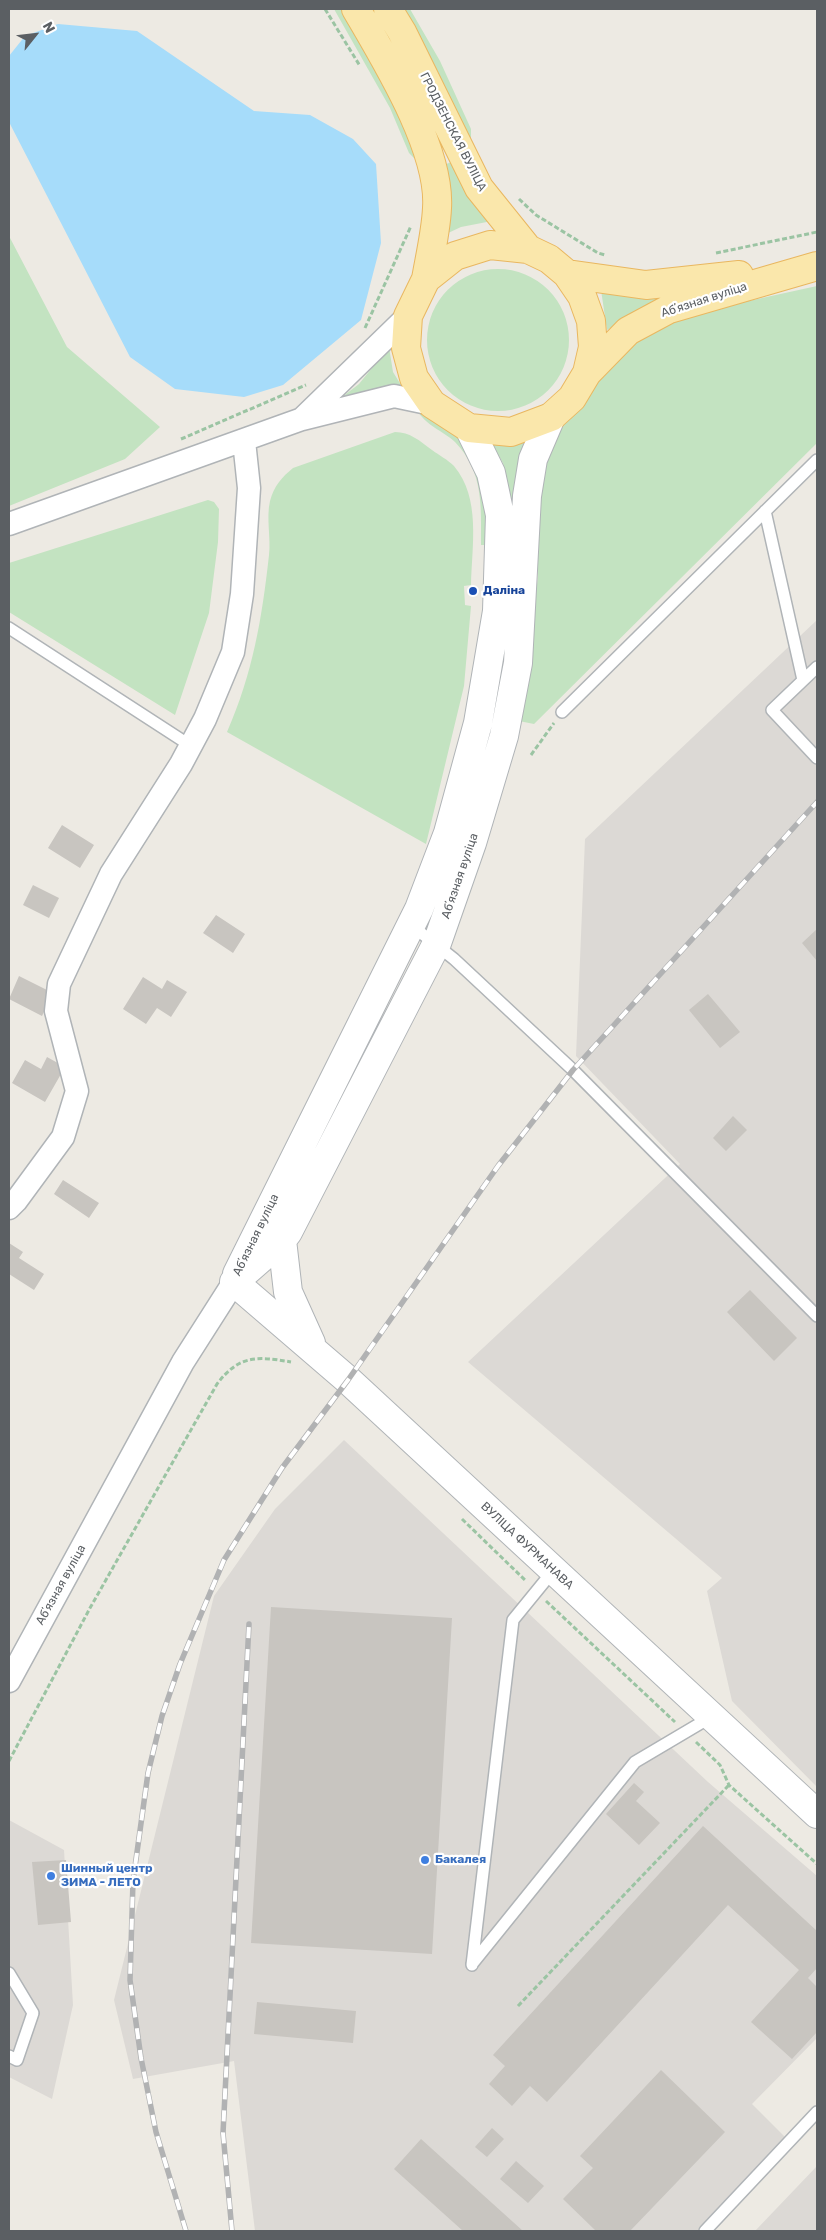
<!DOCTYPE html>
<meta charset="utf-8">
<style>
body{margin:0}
#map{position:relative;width:826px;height:2240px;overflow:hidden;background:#edeae3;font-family:Rubik,sans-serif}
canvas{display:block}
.frame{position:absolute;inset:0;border:10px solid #5b5f63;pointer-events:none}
.north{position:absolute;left:10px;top:10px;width:50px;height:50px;-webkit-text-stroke:4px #fff;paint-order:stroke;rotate:61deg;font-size:14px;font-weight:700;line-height:20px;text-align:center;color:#5b5f63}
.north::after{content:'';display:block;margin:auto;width:18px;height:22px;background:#5b5f63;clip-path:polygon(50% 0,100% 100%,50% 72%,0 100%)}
</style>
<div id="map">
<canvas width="826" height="2240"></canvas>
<div class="frame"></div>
<div class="north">N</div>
</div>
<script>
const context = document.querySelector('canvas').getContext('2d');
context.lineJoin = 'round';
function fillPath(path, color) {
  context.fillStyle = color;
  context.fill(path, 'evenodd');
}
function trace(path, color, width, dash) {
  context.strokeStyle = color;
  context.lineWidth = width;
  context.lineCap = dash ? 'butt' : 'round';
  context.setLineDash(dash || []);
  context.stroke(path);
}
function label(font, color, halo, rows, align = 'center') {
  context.font = font + ' Rubik,sans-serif';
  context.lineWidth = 4.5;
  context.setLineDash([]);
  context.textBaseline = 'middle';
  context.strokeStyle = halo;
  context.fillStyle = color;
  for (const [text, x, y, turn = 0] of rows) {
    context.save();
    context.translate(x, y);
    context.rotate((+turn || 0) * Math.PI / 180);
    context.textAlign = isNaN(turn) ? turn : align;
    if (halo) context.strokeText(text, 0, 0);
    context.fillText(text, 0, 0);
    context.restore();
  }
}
const industrial = new Path2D(`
 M817,620V1787L732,1701L707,1591L722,1578L468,1362L680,1164L576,1056L585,839Z
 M344,1440L708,1782L817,1876V2038L752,2104L792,2144L710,2231H255L234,2061L133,2079L114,2000L214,1596L275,1509Z
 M9,1820L64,1850L73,2005L52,2099L9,2077Z
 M817,2166V2231H755Z`);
const green = new Path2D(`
 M334,9H345L420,159L414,158L409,153L390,108Z
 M402,9H410L440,61L471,129V140L467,141L438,72Z
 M452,162L492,221L461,227L446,234C452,210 452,188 446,164Z
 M9,236L67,347L160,427L125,459L9,506Z
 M427 340a71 71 0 1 1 142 0a71 71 0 1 1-142 0Z
 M817,286V443L534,724L519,721L538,577V489L550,444L593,386L634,337L698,312Z
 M601,290L683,293L645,308L607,330Z
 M389,347L393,372L401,385L370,390L329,407L359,384Z
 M417,410L445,423L472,451L488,503L486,545H481C481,507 484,472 455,442C442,430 426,426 417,410Z
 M395,432C410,432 420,441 432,450C439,455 448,460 454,466C481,498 472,545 471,585L464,586L465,605L471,606L464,686L426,844L227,732C253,673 262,618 269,555C271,538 266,518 270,501C274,486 282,477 293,468Z
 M530,436L507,663L492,734L488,735L506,481L503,463L489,440Z
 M208,500L214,502L219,509L218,542L209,613L175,715L9,612V563Z`);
const water = new Path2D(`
 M58,24L137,31L254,111L310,115L353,139L376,164L381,243L361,320L283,385L244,397L175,389L130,357L9,122V56L25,36Z`);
const building = new Path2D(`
 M62,825L94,845L80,868L48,848Z
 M33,885L59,898L49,918L23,905Z
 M216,915L245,934L233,953L203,933Z
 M817,929V961L802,943Z
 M19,976L53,993L42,1016L9,999Z
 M143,977L162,989L167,980L187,992L171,1017L157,1008L146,1024L123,1009Z
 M708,994L740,1032L720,1048L689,1010Z
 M47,1057L65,1067L45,1102L12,1083L25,1060L41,1069Z
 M733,1116L747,1130L726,1151L713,1138Z
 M63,1180L99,1203L89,1218L54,1194Z
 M9,1243L23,1252L19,1258L44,1274L34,1290L9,1274Z
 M750,1290L797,1338L774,1361L727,1312Z
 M271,1607L452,1618L432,1954L251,1943Z
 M634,1783L644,1792L636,1801L660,1823L639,1845L606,1814Z
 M703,1826L817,1931V1968L808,1978L817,1987V2032L792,2059L751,2022L799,1970L728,1905L547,2102L530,2086L512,2106L489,2084L505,2066L493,2055Z
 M66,1860L71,1922L38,1925L32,1862Z
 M257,2002L356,2011L353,2043L254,2034Z
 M661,2070L725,2132L630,2231H596L563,2199L593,2168L580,2156Z
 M492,2128L504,2139L487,2157L475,2147Z
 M421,2139L523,2231H463L394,2169Z
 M516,2161L544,2186L528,2203L500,2179Z`);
const path = new Path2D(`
 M325,9L360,66
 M519,199L536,215L598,253L605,255
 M716,253L817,232
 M365,328L411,226
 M181,439L306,385
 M531,755L554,723
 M462,1519L526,1581
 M546,1601L675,1722
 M696,1742L720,1765L729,1785L817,1864
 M9,1761L90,1608L217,1384C239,1355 257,1356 291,1362
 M518,2006L729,1785`);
const service = new Path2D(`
 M765,511L803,680
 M9,628L191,746
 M817,667L772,710L817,758
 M562,712L817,460
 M411,925L454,959L573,1070L817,1316
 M472,1964L635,1762L711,1717
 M472,1965L513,1620L553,1571
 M9,1973L33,2013L17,2060L9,2056
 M705,2231L817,2112`);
const minor = new Path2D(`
 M303,418L408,316
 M9,524L302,419L394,396L432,404
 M9,1208L16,1201L63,1137L77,1091L56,1011L59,984L111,874L181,764L205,719L233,652L242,594L249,488L244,441
 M9,1681L183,1362L234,1282`);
const tertiary = new Path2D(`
 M282,1240L288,1292L311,1343
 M237,1274L419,909L448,833L478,723L497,611L500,515L491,473L469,428
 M234,1282L282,1240L288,1232L437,943L472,843L504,736L518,663L527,496L533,459L551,417
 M234,1282L348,1380L817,1814`);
const primary = new Path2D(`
 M356,9C385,59 441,149 437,208C436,231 430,256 426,279
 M388,9L402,32L479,188L528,249
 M567,274L646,285L739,275
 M587,373L593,347L591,321L582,296L567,274L549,259L528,249L490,245L455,256L426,279L408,316L406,348L414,378L432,404L469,428L511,432L551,417L572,398L587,373L628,331L669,309L817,266`);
const rail = new Path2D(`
 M186,2231L156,2132L141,2058L130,1980L133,1881L148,1773L162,1716L180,1664L224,1560L282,1468L348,1380L498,1166L573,1070L817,802
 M232,2231L223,2133L249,1624`);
const markers = [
 [473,591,5,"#1a4fb4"],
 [425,1860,5,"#3f7fe0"],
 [51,1876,5,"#3f7fe0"]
];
const streetNames = [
 ["ГРОДЗЕНСКАЯ ВУЛІЦА",453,132,63],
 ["Абʼязная вуліца",704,300,-18],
 ["Абʼязная вуліца",460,876,-71],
 ["Абʼязная вуліца",256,1235,-64],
 ["ВУЛІЦА ФУРМАНАВА",527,1546,43],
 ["Абʼязная вуліца",61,1585,-61]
];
const transitNames = [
 ["Даліна",483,591]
];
const shopNames = [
 ["Бакалея",435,1860],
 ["Шинный центр",61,1869],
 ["ЗИМА - ЛЕТО",61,1883]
];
fillPath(industrial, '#dcd9d5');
fillPath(green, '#c3e3c1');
fillPath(water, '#a6dcfa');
fillPath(building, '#c8c5c0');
trace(service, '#b0b4b7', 14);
trace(minor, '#b0b4b7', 25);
trace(tertiary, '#b0b4b7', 30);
trace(primary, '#e9b760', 30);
trace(path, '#9bc4a3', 3, [5, 2.5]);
trace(service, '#fff', 11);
trace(minor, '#fff', 22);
trace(tertiary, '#fff', 28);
trace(primary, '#fae7ab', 28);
trace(rail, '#b1b2b3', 5.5);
trace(rail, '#fff', 4, [11]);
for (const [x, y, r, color] of markers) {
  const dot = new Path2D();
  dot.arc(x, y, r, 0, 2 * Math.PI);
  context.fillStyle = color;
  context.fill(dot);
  trace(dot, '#fff', 2);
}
label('12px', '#5b5f63', '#fff', streetNames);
label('bold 12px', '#164399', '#fff', transitNames, 'left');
label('bold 12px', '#366cbe', '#fff', shopNames, 'left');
</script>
